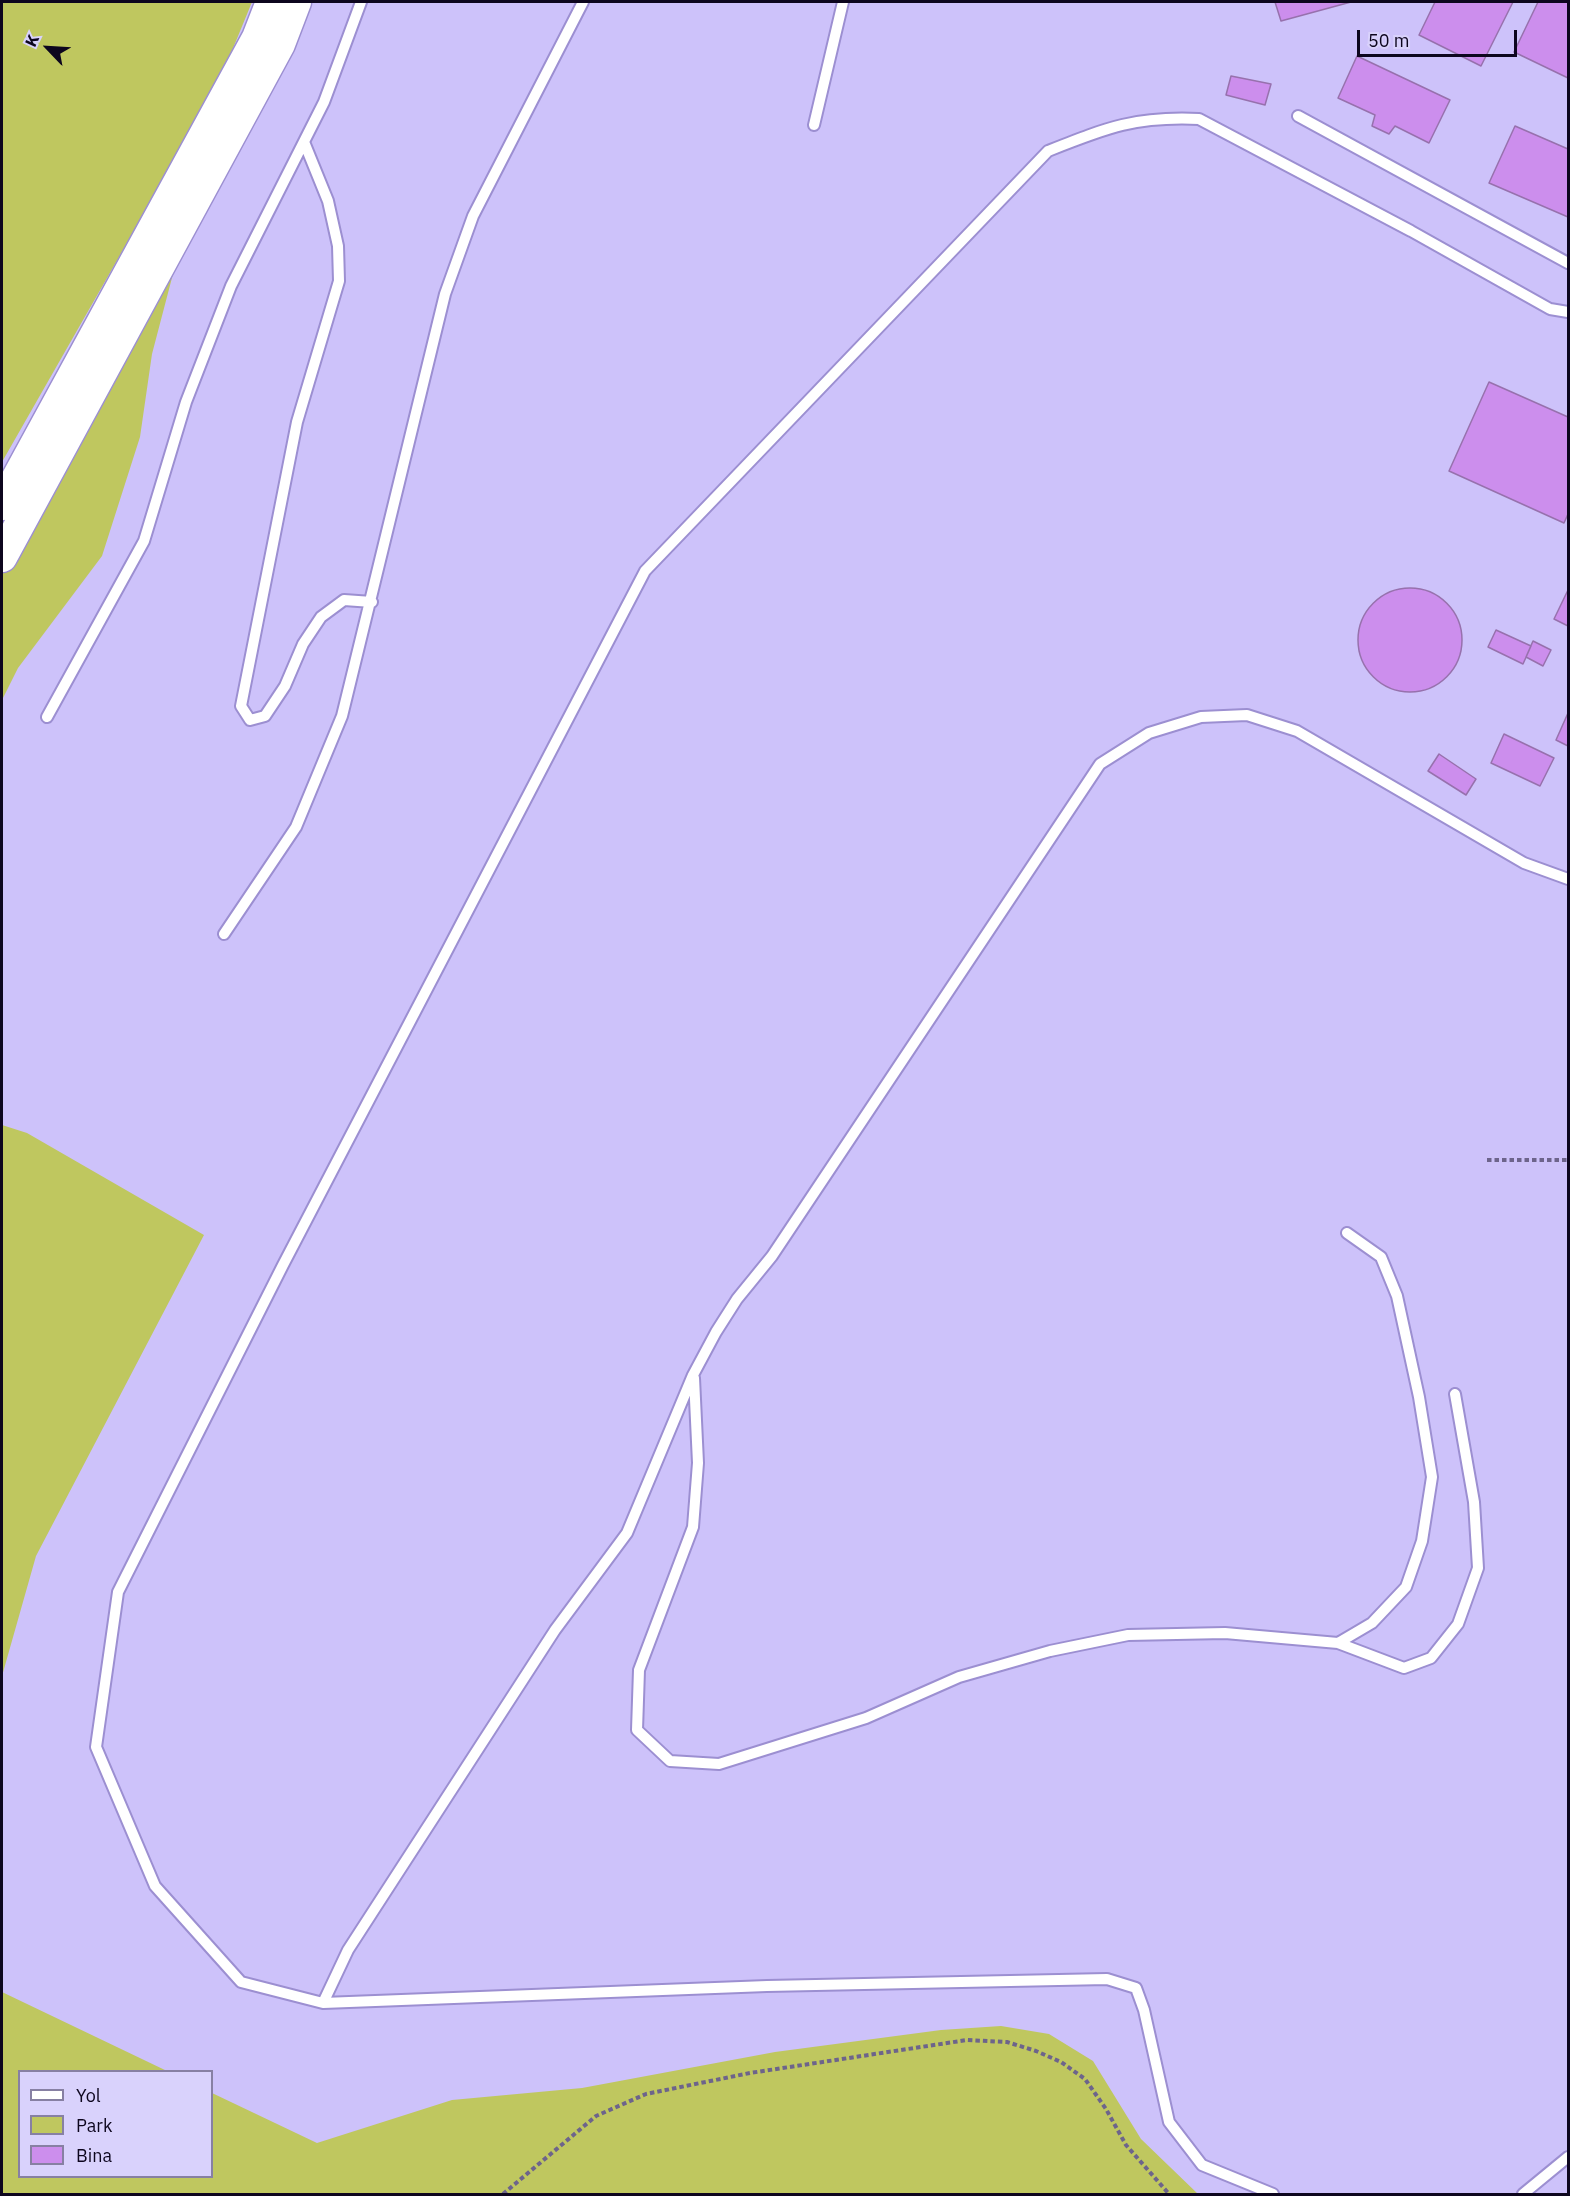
<!DOCTYPE html>
<style>
body{margin:0}
#map{position:relative;width:1570px;height:2196px;overflow:hidden;background:#cdc2fa;font-family:"IBM Plex Sans",sans-serif}
canvas{display:block}
.frame{position:absolute;inset:0;border:3px solid #0d061e;pointer-events:none}
.legend{position:absolute;left:18px;top:2070px;width:195px;height:108px;box-sizing:border-box;background:#d9d2fc;border:2px solid #8780a3;margin:0;padding:8px 10px;list-style:none;font-size:18px;color:#0d061e}
.legend li{display:flex;align-items:center;gap:12px;height:30px}
.legend b{width:30px;border:2px solid #8780a3}
.north{position:absolute;left:18px;top:18px;width:60px;height:60px;-webkit-text-stroke:4px #d9d2fc;paint-order:stroke;rotate:295deg;font-size:16px;font-weight:700;line-height:24px;text-align:center;color:#0d061e}
.north::after{content:'';display:block;margin:auto;width:21px;height:27px;background:#0d061e;clip-path:polygon(50% 0,100% 100%,50% 72%,0 100%)}
.scale{position:absolute;left:1357px;top:30px;width:160px;height:27px;box-sizing:border-box;border:3px solid #0d061e;border-top:0;padding-left:8px;font-size:18px;line-height:21px;white-space:nowrap;color:#0d061e;-webkit-text-stroke:4px #d9d2fc;paint-order:stroke}
</style>
<div id="map">
<canvas width="1570" height="2196"></canvas>
<div class="frame"></div>
<ul class="legend">
<li><b style="height:8px;background:#fff"></b>Yol</li>
<li><b style="height:16px;background:#bfc75f"></b>Park</li>
<li><b style="height:16px;background:#cc8eed"></b>Bina</li>
</ul>
<div class="north">K</div>
<div class="scale">50 m</div>
</div>
<script>
const context = document.querySelector('canvas').getContext('2d');
context.lineJoin = 'round';
function fillPath(path, color) {
  context.fillStyle = color;
  context.fill(path, 'evenodd');
}
function trace(path, color, width, dash) {
  context.strokeStyle = color;
  context.lineWidth = width;
  context.lineCap = dash ? 'butt' : 'round';
  context.setLineDash(dash || []);
  context.stroke(path);
}
const green = new Path2D(`
 M2,2H252L220,80L2,462Z
 M179,251L152,354L140,437L102,556L18,668L2,700V557Z
 M2,1125L27,1133L204,1235L36,1556L2,1676Z
 M2,1992L167,2071L20,2072V2176H212V2093L317,2143L452,2100L582,2088L775,2052L941,2030L1001,2026L1049,2034L1093,2061L1141,2139L1198,2194H2Z`);
const building = new Path2D(`
 M1275,2H1351L1281,21Z
 M1435,2H1513L1481,66L1419,35Z
 M1538,2H1568V78L1514,52Z
 M1357,56L1450,100L1429,143L1395,126L1389,134L1372,126L1375,115L1338,98Z
 M1231,76L1271,84L1265,105L1226,95Z
 M1515,126L1568,149V217L1489,183Z
 M1489,382L1568,417V514L1564,523L1449,471Z
 M1358 640a52 52 0 1 1 104 0a52 52 0 1 1-104 0Z
 M1568,590V626L1554,619Z
 M1496,630L1531,646L1523,664L1488,647Z
 M1533,641L1551,650L1543,666L1526,657Z
 M1568,713V746L1556,740Z
 M1504,734L1554,758L1540,786L1491,763Z
 M1439,754L1476,779L1466,795L1428,771Z`);
const path = new Path2D(`
 M1487,1160H1568
 M503,2194L596,2116L646,2094L750,2073L967,2040L1007,2042L1036,2051L1061,2062L1085,2079L1106,2109L1126,2145L1169,2194`);
const lane = new Path2D(`
 M1298,116L1568,263
 M814,125L843,2
 M304,142L328,201L338,246L339,281L297,422L241,706L250,720L265,716L285,686L303,644L321,617L344,600L372,602
 M47,717L144,541L186,402L231,286L324,102L361,2
 M224,934L296,827L342,716L445,294L473,216L583,2
 M694,1378L698,1463L693,1527L639,1670L637,1730L670,1761L719,1764L866,1718L959,1677L1050,1651L1128,1635L1225,1633L1338,1643L1372,1623L1406,1587L1422,1541L1432,1477L1419,1397L1397,1296L1381,1257L1347,1233
 M1338,1643L1404,1668L1431,1658L1458,1624L1478,1568L1474,1502L1455,1394
 M323,2003L348,1950L555,1630L627,1533L693,1375L716,1332L737,1299L772,1256L1100,764L1149,733L1201,717L1247,715L1297,731L1524,863L1568,879
 M1273,2194L1202,2165L1169,2122L1144,2010L1136,1988L1107,1979L767,1986L323,2003L241,1982L155,1886L96,1747L118,1592L283,1265L645,571L1048,151C1106,128 1135,116 1199,119L1411,231L1550,309L1568,312
 M1523,2194L1568,2157`);
const secondary = new Path2D(`
 M2,505L257,38L271,2
 M2,557L280,44L296,2`);
fillPath(green, '#bfc75f');
fillPath(building, '#cc8eed');
trace(building, '#9771ad', 1.5);
trace(lane, '#9c8fd1', 14);
trace(secondary, '#9c8fd1', 33);
trace(path, '#6d648b', 4, [4.5, 3]);
trace(lane, '#fff', 10);
trace(secondary, '#fff', 30);
</script>
